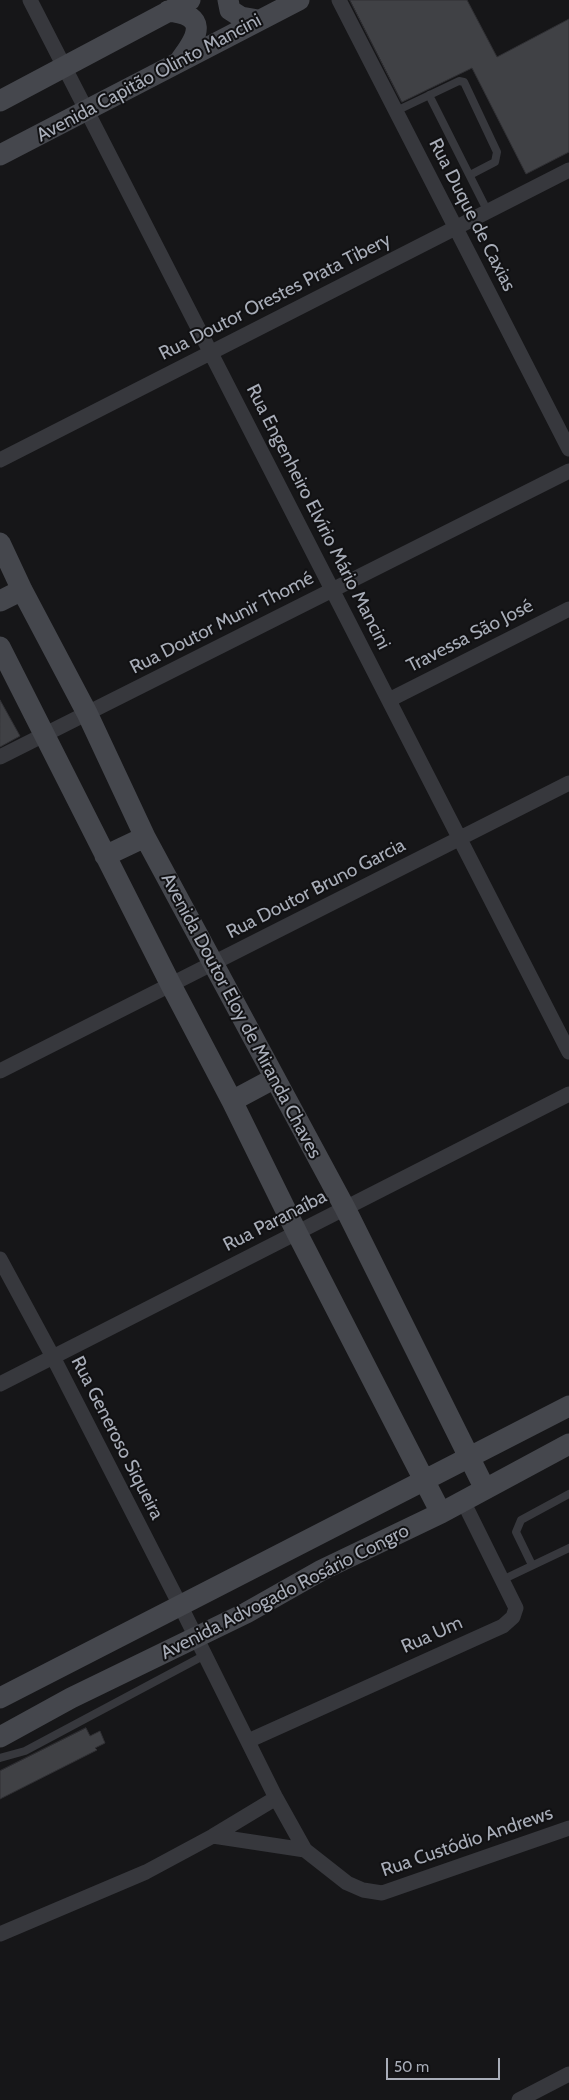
<!DOCTYPE html>
<meta charset="utf-8">
<style>
body{margin:0}
#map{position:relative;width:569px;height:2100px;overflow:hidden;background:#161618;font-family:Cabin,sans-serif}
canvas{display:block}
.scale{position:absolute;left:386px;top:2058px;width:114px;height:22px;box-sizing:border-box;border:2px solid #a8adb8;border-top:0;padding-left:6px;font-size:15px;line-height:18px;white-space:nowrap;color:#a8adb8;-webkit-text-stroke:4px #111113;paint-order:stroke}
</style>
<div id="map">
<canvas width="569" height="2100"></canvas>
<div class="scale">50 m</div>
</div>
<script>
const context = document.querySelector('canvas').getContext('2d');
context.lineJoin = 'round';
function fillPath(path, color) {
  context.fillStyle = color;
  context.fill(path, 'evenodd');
}
function trace(path, color, width, dash) {
  context.strokeStyle = color;
  context.lineWidth = width;
  context.lineCap = dash ? 'butt' : 'round';
  context.setLineDash(dash || []);
  context.stroke(path);
}
function label(font, color, halo, rows, align = 'center') {
  context.font = font + ' Cabin,sans-serif';
  context.lineWidth = 4;
  context.setLineDash([]);
  context.textBaseline = 'middle';
  context.strokeStyle = halo;
  context.fillStyle = color;
  for (const [text, x, y, turn = 0] of rows) {
    context.save();
    context.translate(x, y);
    context.rotate((+turn || 0) * Math.PI / 180);
    context.textAlign = isNaN(turn) ? turn : align;
    if (halo) context.strokeText(text, 0, 0);
    context.fillText(text, 0, 0);
    context.restore();
  }
}
const building = new Path2D(`
 M350,0H467L497,57L569,19V152L526,174L472,68L402,102Z
 M0,700L20,736L0,747Z
 M86,1728L90,1736L100,1731L105,1743L95,1748L97,1750L0,1799V1771Z`);
const lane = new Path2D(`
 M429,95L488,212
 M396,111L459,81L464,82L497,152L495,162L470,175
 M532,1565L516,1532L521,1520L569,1494
 M502,1580L569,1548
 M0,1758L25,1751L205,1655`);
const street = new Path2D(`
 M30,0L569,1052
 M339,0L569,449
 M0,460L569,170
 M389,700L569,609
 M0,757L569,471
 M0,1071L569,783
 M0,1259L53,1357L180,1605L276,1798L305,1850
 M0,1384L569,1094
 M248,1741L503,1626L513,1617L516,1608L463,1501
 M213,1836L305,1850L347,1883L363,1890L382,1893L569,1828
 M0,1934L146,1872L213,1836L276,1798
 M519,2100L569,2074`);
const secondary = new Path2D(`
 M228,0L230,10L241,17L258,20
 M168,11C207,15 200,34 181,59
 M0,101L190,0
 M0,155L299,0
 M0,543L22,590L87,713L145,837L345,1208L485,1489
 M0,601L22,590
 M0,647L171,985L232,1101L297,1233L441,1513
 M105,856L145,837
 M232,1101L275,1078
 M0,1698L569,1406
 M0,1737L71,1698L246,1613L322,1570L441,1513L569,1444`);
const streetNames = [
 ["Avenida Capitão Olinto Mancini",149,78,-28],
 ["Rua Duque de Caxias",472,215,63],
 ["Rua Doutor Orestes Prata Tibery",275,297,-27],
 ["Rua Engenheiro Elvírio Mário Mancini",318,517,63],
 ["Rua Doutor Munir Thomé",222,623,-27],
 ["Travessa São José",470,636,-27],
 ["Rua Doutor Bruno Garcia",316,889,-27],
 ["Avenida Doutor Eloy de Miranda Chaves",241,1016,62],
 ["Rua Paranaíba",275,1221,-27],
 ["Rua Generoso Siqueira",117,1438,63],
 ["Avenida Advogado Rosário Congro",285,1592,-27],
 ["Rua Um",432,1635,-24],
 ["Rua Custódio Andrews",467,1842,-19]
];
fillPath(building, '#404145');
trace(building, '#303034', 1);
trace(lane, '#37383d', 8);
trace(street, '#37383d', 15);
trace(secondary, '#45474d', 21);
label('19px', '#a8adb8', '#111113', streetNames);
</script>
